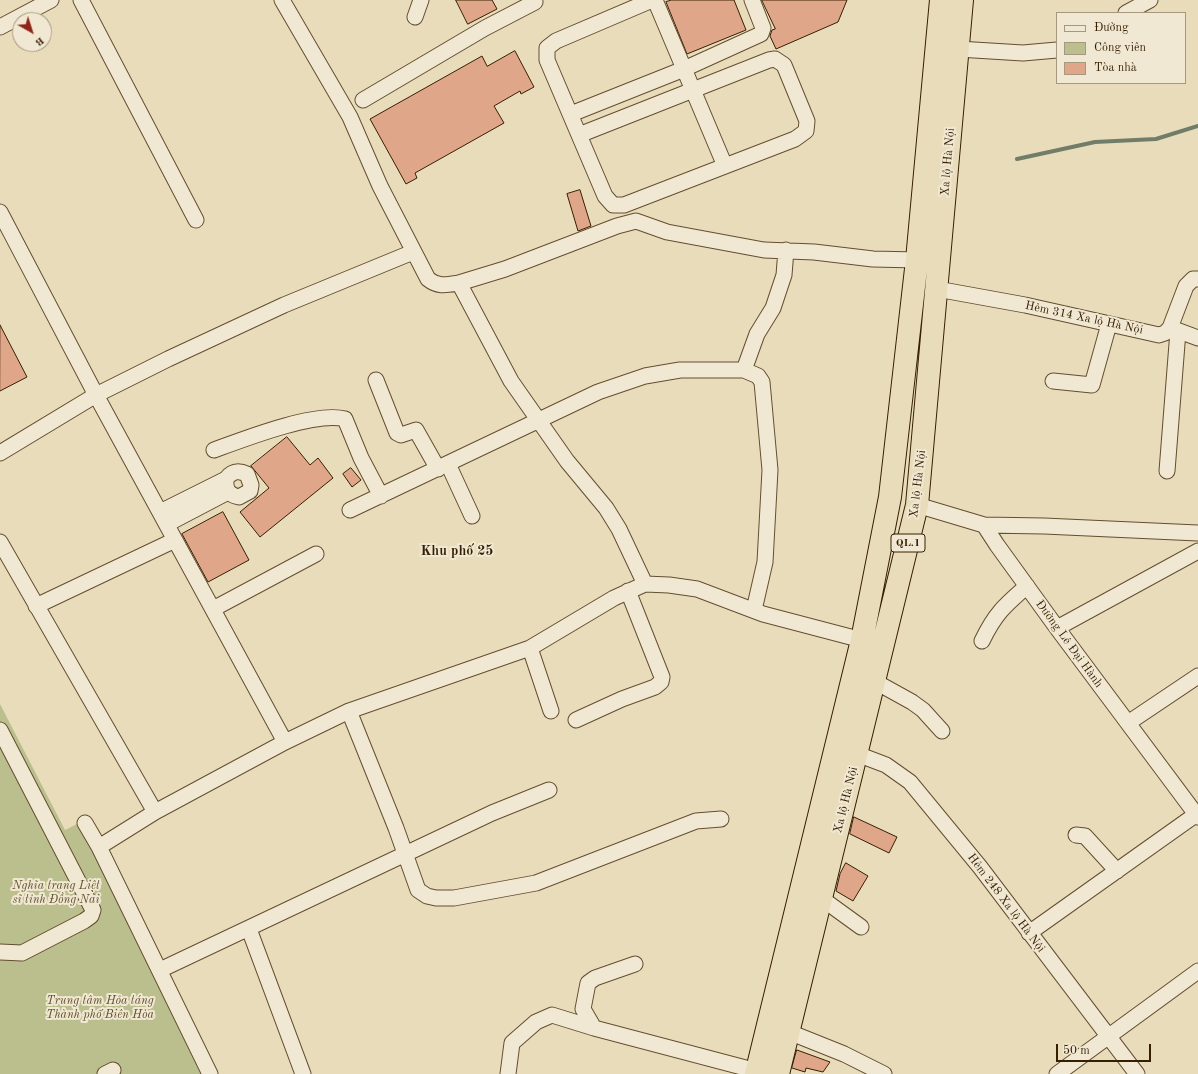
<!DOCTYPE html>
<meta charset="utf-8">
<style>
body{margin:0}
#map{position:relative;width:1198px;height:1074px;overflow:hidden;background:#e9dcbb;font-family:"Old Standard TT",serif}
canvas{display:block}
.legend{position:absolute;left:1056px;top:12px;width:130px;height:72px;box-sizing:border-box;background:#f1e8d3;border:1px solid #a6987f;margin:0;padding:5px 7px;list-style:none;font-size:12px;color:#361f01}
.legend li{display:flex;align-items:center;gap:8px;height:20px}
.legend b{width:20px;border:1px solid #a6987f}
.north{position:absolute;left:12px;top:12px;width:40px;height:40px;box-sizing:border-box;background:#f1e8d3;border:1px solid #a6987f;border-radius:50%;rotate:141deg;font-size:11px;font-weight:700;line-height:16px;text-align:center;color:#361f01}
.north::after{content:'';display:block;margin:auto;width:14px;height:18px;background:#8f2418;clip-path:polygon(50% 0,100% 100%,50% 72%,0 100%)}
.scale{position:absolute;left:1056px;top:1044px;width:95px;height:18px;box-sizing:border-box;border:2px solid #361f01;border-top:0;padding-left:5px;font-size:12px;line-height:14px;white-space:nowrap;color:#361f01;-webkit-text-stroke:3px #f1e8d3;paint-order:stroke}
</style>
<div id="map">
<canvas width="1198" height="1074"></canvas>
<ul class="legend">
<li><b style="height:5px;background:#f1e8d3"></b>Đường</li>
<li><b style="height:11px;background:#bbbf8d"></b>Công viên</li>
<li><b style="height:11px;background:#e0a689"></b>Tòa nhà</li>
</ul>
<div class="north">B</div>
<div class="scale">50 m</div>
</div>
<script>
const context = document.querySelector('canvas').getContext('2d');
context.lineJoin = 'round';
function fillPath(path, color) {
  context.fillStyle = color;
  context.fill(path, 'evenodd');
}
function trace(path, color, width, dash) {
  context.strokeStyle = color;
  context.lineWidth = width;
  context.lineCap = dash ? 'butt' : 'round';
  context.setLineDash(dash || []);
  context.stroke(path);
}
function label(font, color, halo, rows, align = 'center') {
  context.font = font + ' "Old Standard TT",serif';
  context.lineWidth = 4;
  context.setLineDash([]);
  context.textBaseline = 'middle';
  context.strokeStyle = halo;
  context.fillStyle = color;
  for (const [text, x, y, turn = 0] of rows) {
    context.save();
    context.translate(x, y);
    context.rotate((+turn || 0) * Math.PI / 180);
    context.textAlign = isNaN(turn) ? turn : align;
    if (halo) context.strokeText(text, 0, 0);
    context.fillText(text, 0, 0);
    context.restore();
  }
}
const green = new Path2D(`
 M0,704L65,830L83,821L205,1074H0Z`);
const stream = new Path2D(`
 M1017,159L1095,142L1156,139L1198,126`);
const building = new Path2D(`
 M456,0H492L497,9L468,24Z
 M672,0H734L746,30L687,54L666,2Z
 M762,0H847L838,22L776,49L770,36L772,30L775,29Z
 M515,51L534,87L521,94L520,91L494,106L504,123L415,173L417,178L406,184L370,119L482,56L487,66Z
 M580,190L591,226L578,231L567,194Z
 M0,325L27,377L0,391Z
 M287,437L310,465L318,458L333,478L260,537L240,512L269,488L251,466Z
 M351,468L361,480L352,487L343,474Z
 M223,512L249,560L208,582L182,534Z
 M854,817L897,837L889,853L850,834Z
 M846,863L868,876L853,901L836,891L840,874Z
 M797,1050L830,1062L823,1072L806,1068L805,1072L792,1068Z`);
const minor = new Path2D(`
 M81,0L196,220
 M282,0L350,117L380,186L428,279C438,287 446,285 459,283L511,381L567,461L606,508L619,529L645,584
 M655,0L725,166
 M1126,13L1150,0
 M415,17L421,0
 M0,27L51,0
 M958,49L1023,53L1057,50
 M363,100L485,28L535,2
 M571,114L684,69L761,34L763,28L752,0
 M579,135L769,60L775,59L784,65L807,121L806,131L795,139L624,205H613L605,196L547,60V48L556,41L652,0
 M0,212L96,395L285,742
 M459,283L505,269L617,226L636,221L667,232L764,250L814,252L873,259L917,260
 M937,289L1025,305L1159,335L1165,333L1170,328L1186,286L1193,279H1198
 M1171,328L1198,338
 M744,370L757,334L773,308L784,275L786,250
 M376,380L397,433L401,435L416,430L438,469
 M1053,381L1092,385L1109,324
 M214,450C244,439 316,411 345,419L361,458L381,496
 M0,453L96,395L168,359L284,305L413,252
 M448,464L472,516
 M1167,471L1178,331
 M917,505L984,525L997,545L1057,628L1198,817
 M350,510L598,392L645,376L680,370H744L758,376L762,382L770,470L765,562L754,610
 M160,512L226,479C232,471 238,470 247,474L251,485L250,491L239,497C229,495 225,490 226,479
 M167,524L228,492
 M984,525L1044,526L1198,533
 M0,542L155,812
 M36,606L175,540
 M213,609L316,554
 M1057,628L1198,551
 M982,641C995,614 1004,606 1027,586
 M530,648L551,711
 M874,681L912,702L923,710L942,731
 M349,711L396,828L418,890L427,896L436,898H454L536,883L696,821L721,819
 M576,720L622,699L655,687L661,682L662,677L628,591
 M1128,723L1198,676
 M0,730L93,910L91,916L84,921L22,953L0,952
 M857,754L886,765L910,782L980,867L1137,1074
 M85,823L99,847
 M1076,835L1085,836L1117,871
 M821,898L861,927
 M249,929L303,1074
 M1029,933L1198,813
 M160,970L492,813L549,790
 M594,1028L583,1009L588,983L595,978L635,964
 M789,1032L844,1054L884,1074
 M105,1074L113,1070
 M210,1074L99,847L155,812L285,742L349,711L530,648L614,598L645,584L669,585L697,589L763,614L862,640
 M508,1074L512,1043L536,1022L552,1015L594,1028L757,1071
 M1057,1074L1198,971`);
const highway = new Path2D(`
 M756,1074L862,640L890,497L917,260L941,0
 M778,1074L917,505L962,0`);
const shields = [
 [908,543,34]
];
const shieldNames = [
 ["QL.1",908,543]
];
const streetNames = [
 ["Xa lộ Hà Nội",948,162,-85],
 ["Hẻm 314 Xa lộ Hà Nội",1084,318,12],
 ["Xa lộ Hà Nội",918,484,-83],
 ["Đường Lê Đại Hành",1069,644,54],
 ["Xa lộ Hà Nội",846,800,-76],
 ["Hẻm 248 Xa lộ Hà Nội",1006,903,53]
];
const parkNames = [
 ["Nghĩa trang Liệt",56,886],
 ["sĩ tỉnh Đồng Nai",56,900],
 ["Trung tâm Hỏa táng",100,1001],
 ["Thành phố Biên Hòa",100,1015]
];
const quarterNames = [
 ["Khu phố 25",457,551]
];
fillPath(green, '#bbbf8d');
trace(stream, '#717d68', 4);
fillPath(building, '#e0a689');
trace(building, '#361f01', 1);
trace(minor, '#634e30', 17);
trace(highway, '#361f01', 24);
trace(minor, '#f1e8d3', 15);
trace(highway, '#e9dcbb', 22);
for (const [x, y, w] of shields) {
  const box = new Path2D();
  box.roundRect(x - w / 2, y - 9, w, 18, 3);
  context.fillStyle = '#f1e8d3';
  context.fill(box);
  trace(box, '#361f01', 1);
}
label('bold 11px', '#361f01', null, shieldNames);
label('12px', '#361f01', '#f1e8d3', streetNames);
label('italic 12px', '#5e4f2b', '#f1e8d3', parkNames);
label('bold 14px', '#361f01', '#f1e8d3', quarterNames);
</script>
